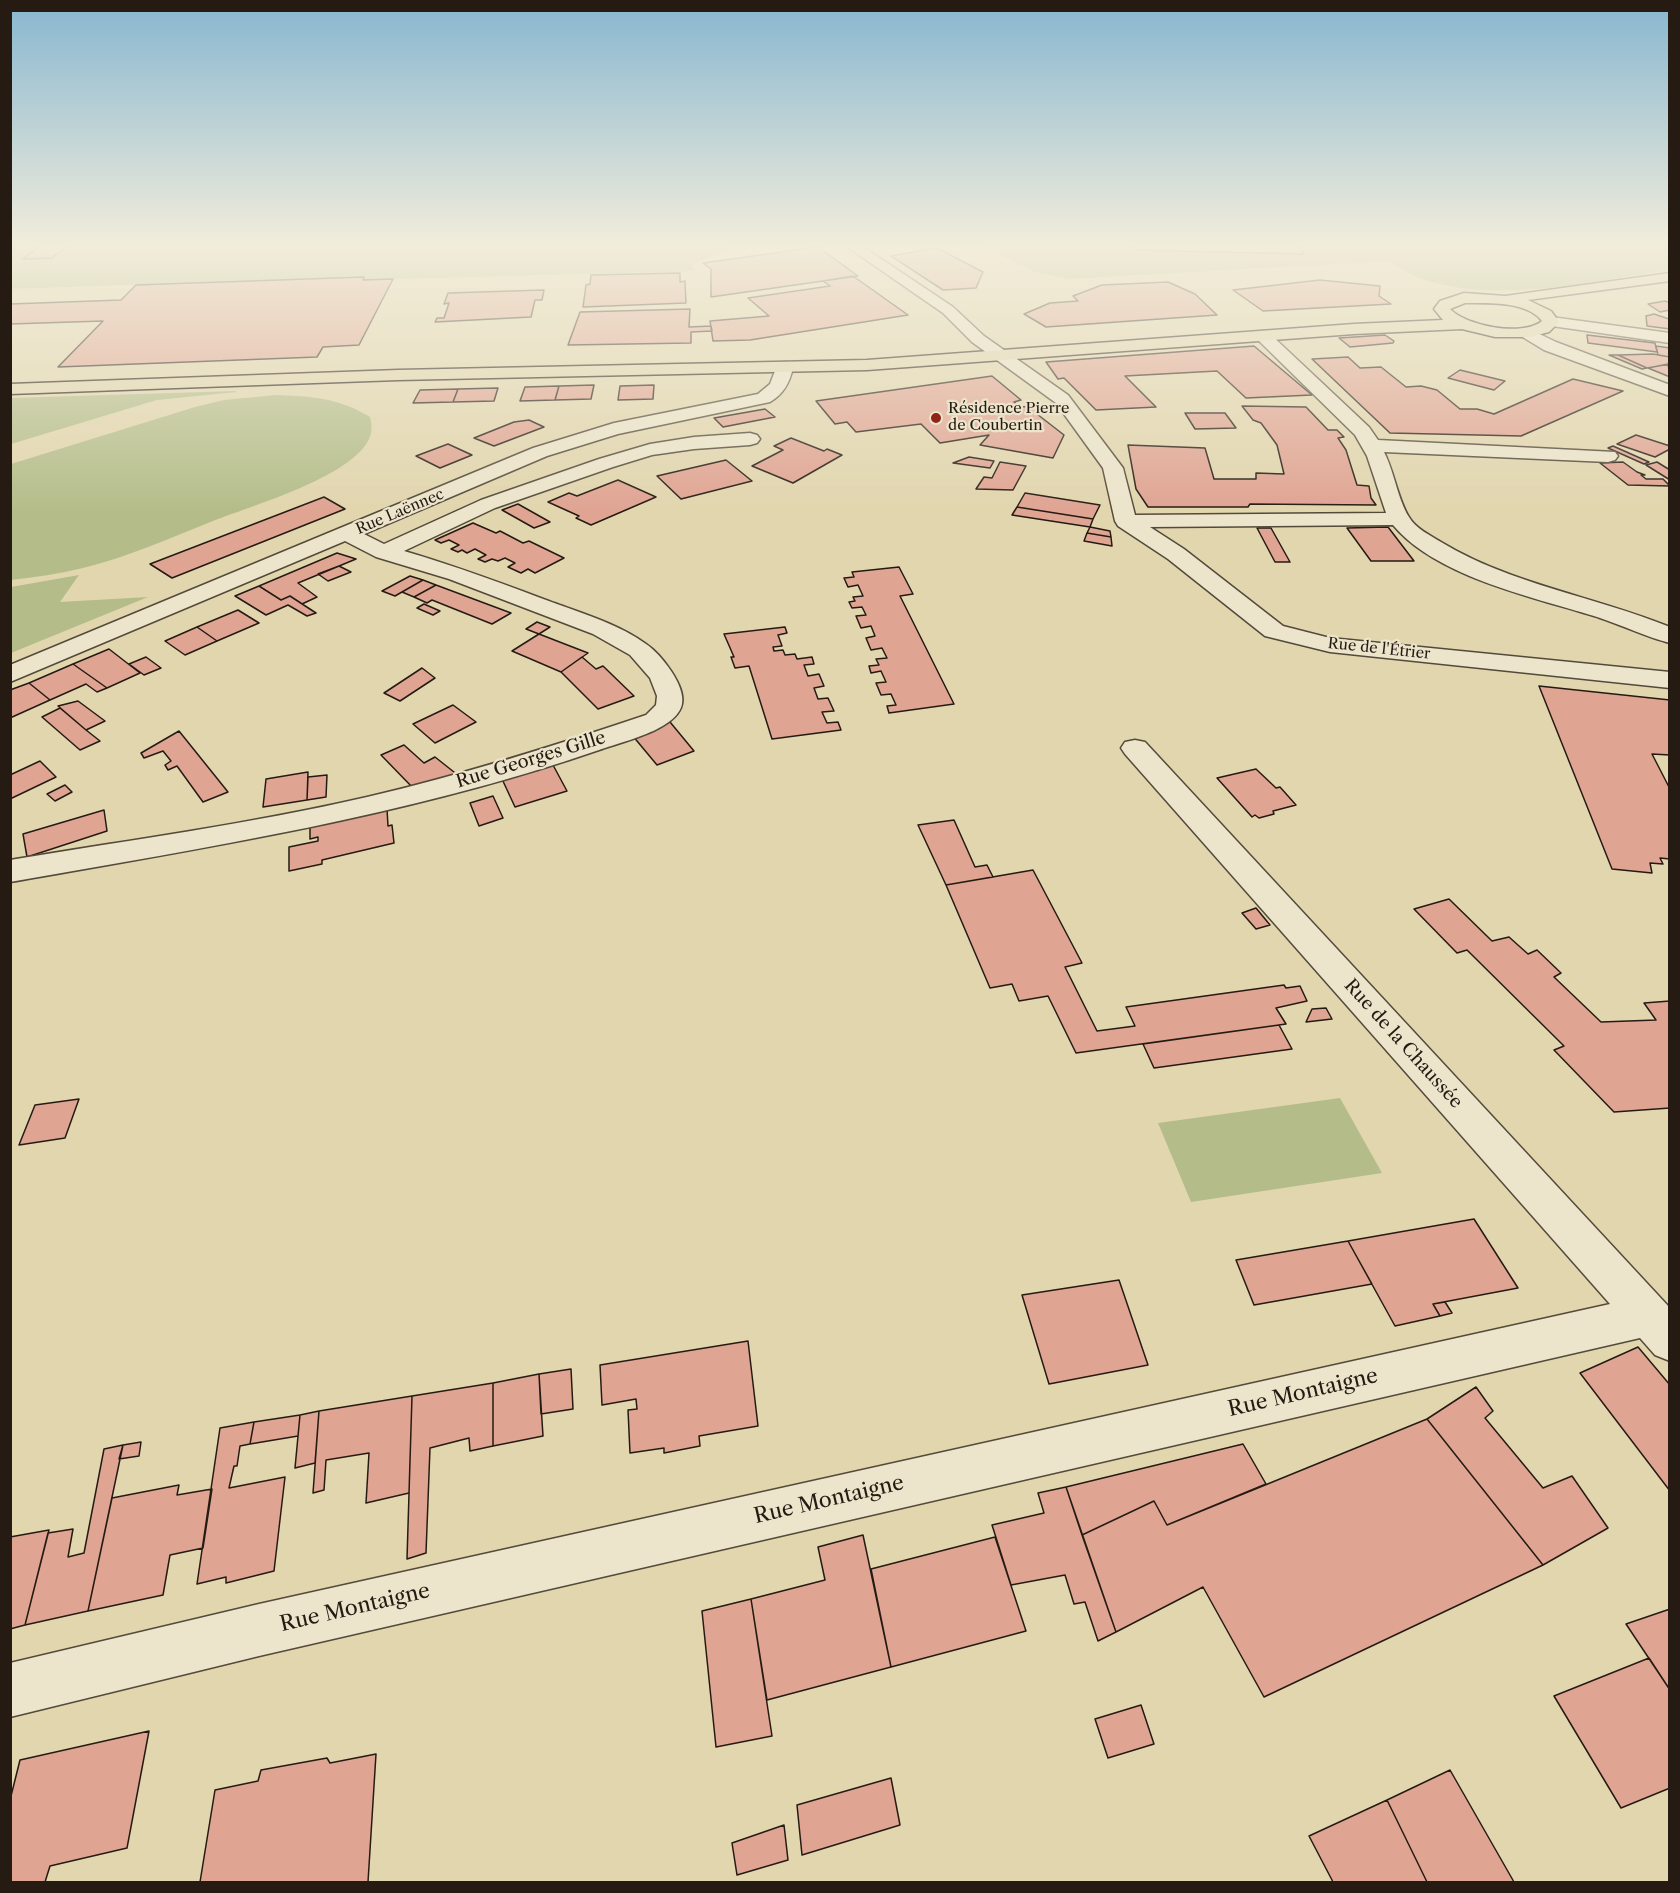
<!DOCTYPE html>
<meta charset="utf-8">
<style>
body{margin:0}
#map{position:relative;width:1680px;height:1893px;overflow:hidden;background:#e2d6af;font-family:"Libre Caslon Text",serif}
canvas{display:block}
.frame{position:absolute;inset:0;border:12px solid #251b13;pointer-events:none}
</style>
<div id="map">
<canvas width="1680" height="1893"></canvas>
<div class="frame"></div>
</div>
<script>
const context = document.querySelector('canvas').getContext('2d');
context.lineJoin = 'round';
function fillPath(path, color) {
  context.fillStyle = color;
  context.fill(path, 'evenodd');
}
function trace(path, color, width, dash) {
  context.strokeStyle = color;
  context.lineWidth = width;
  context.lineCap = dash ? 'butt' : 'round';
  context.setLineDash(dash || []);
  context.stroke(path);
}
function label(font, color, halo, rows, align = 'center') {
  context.font = font + ' "Libre Caslon Text",serif';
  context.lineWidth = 4.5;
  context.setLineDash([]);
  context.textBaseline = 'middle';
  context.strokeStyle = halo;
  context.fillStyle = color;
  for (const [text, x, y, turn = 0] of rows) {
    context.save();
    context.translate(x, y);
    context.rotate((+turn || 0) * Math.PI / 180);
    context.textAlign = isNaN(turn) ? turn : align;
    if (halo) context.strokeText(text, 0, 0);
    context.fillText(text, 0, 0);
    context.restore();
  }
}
const green = new Path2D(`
 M10,246H740L692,264L695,271L363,280V277L11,289Z
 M983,246H1669L1670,270C1590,281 1503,304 1425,280C1412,276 1399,267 1388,261L1069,279L1035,272Z
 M235,391L237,392L157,400L11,444V398Z
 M276,395C310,396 340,398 370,417C373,428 372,437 364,447C337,481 254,505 213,521C170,538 128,557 83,568C59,574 35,577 11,580V464L195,407L224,400Z
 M79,575L60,602L148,597L11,653V587Z
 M1340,1098L1382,1173L1191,1202L1158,1123Z`);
const building = new Path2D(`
 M40,246H67L52,258L23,259Z
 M1135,246H1299L1304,254L1136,250Z
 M818,247L858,276L711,297V269L703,263Z
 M937,248L983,272L976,288L943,290L891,256Z
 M680,273V282L685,281L686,303L583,307L586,285L590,284L591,275Z
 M853,276L908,315L750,340L713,341L710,321L769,316L748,298L830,286L823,281Z
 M364,277L363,280L393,279L359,345L323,347L317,357L58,367L103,321L10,324V304L121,300L136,285Z
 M1320,280L1380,286L1379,296L1391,304L1263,311L1233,290Z
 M1168,282L1195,294L1217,315L1046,327L1024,314L1050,303L1078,301L1073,296L1102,285Z
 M544,290L542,300H535L531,317L435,322L437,318H444L449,303L444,304L448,293Z
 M1665,301L1670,303V310L1660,312L1648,304Z
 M690,309L689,327L711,326L712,331L691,332V343L568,345L580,312Z
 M1654,314L1669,319L1670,329L1647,326L1646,316Z
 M1385,335L1394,341L1393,343L1350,347L1339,338Z
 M1587,335L1655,343L1657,352L1588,343Z
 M1254,346L1312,395L1246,398L1217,371L1125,376L1156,407L1096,410L1064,378L1058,379L1046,362Z
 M1656,346L1670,348V357L1658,355Z
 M1653,354L1670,357V364L1647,368L1618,355Z
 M1609,355H1618L1647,368L1642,369Z
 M1348,357L1360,368L1381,367L1406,387L1421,386L1437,390L1460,409H1477L1494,414L1573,379L1623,391L1521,436L1390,433L1312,359Z
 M1668,364L1670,377L1648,368Z
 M1460,370L1505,381L1494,390L1448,378Z
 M992,376L1021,400L1014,402L1021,407L1034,406L1044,413L1037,414L1064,435L1053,458L980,445L989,435L940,443L921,424L856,432L847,422L835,424L816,401Z
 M594,385L591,399L555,400L559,386Z
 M654,385L653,399L618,400L620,386Z
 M559,386L555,400L520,401L525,387Z
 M498,388L494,401L453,402L458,389Z
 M458,389L453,402L413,403L420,390Z
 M1242,406L1306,407L1328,430H1337L1344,437L1338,438L1346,450L1357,485L1369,486L1371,498L1376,505L1250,504L1248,507H1148L1136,489L1128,445L1205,448L1214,479H1256V473L1284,474L1277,445L1261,423L1253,420Z
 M765,409L775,417L723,427L714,418Z
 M1185,413H1225L1236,428L1195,429Z
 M529,420L544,427L494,446L474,438L514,422Z
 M1636,435L1670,446V449L1655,457L1617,444Z
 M791,438L824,451L827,449L842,455L793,483L752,466L783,450L774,446Z
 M448,444L472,455L440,468L416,456Z
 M1613,446L1649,462L1644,464L1608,448Z
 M969,457L994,461L990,468L953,463Z
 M726,460L752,481L681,499L657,476Z
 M1000,462L1026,466L1013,490L976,489L984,477L992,478Z
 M1623,462L1637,472L1645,475H1641L1646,479H1663L1670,486L1628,485L1600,463Z
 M1657,462L1670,470V480L1646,465Z
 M618,480L656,497L591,525L576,518L579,516L548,502L569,493L577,496Z
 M1025,493L1100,505L1093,519L1017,507Z
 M324,497L345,509L172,578L150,564Z
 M518,504L550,522L534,528L502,510Z
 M1017,507L1093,519L1090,527L1012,515Z
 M473,523L496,533L500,531L523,543L529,541L564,558L535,573L528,569L521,573L508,567L515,563L505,558L498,561L492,559L485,562L478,559L486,555L475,549L467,553L462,550L458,552L451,549L459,545L449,540L441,543L435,540Z
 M1090,527L1110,531L1111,537L1087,533Z
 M1388,527L1414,561H1371L1347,528Z
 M1257,528H1271L1290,562H1275Z
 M1087,533L1111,537L1112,546L1084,541Z
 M337,553L356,559L298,583L317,597L302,604L290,596L281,600L259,586Z
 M339,566L351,572L328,581L318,574Z
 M899,567L913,594L900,596L954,704L889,713L887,706L896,705L891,694L881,695L876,683L886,682L881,671L871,673L869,666L879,665L876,659L887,658L882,648L871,650L866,638L875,636L871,626L861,628L856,616L866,615L862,607L852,608L849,602L855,601L853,597L863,596L858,585L848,587L844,578L854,577L852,572Z
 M410,576L423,580L395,596L382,591Z
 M423,580L436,585L414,597L402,592Z
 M436,585L511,613L492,624L432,600L427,603L414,597Z
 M259,586L281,600L290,596L316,613L307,616L288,605L266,615L235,596Z
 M424,604L440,611L433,615L417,608Z
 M238,610L259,623L217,641L197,627Z
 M537,622L550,627L539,634L526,629Z
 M197,627L217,641L185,655L165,641Z
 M785,627L787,633L778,635L782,646L773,647L774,651L783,650L785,655L795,654L797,659L812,657L814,664L804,665L808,676L819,674L824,686L814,688L818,699L828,698L834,711L822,712L827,723L838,722L841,730L772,739L749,666L735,668L731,657H734L724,634Z
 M539,634L588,653L561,672L512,651Z
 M109,649L140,673L107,688L73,664Z
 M146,657L161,668L144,675L129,664Z
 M582,657L596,669L603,666L634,696L598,709L561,672Z
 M73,664L107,688L97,692L86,684L50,700L29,683Z
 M422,668L435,678L400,701L384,693Z
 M29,683L50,700L10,718V690Z
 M1539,686L1670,700V755L1652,754L1670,789V859L1660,858L1663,864L1650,863L1652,873L1612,869Z
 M78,701L105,721L86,730L58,706Z
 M453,705L476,722L435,743L413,724Z
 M60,708L86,730L100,741L80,750L42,717Z
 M670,722L694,751L657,765L632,735Z
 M179,731L228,792L203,802L177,766L168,770L165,765L171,761L163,751L144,758L141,753Z
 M404,745L424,763L435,757L459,776L414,789L381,755Z
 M40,761L56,777L10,799V775Z
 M553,765L567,791L515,807L502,779Z
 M1256,769L1276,788L1280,787L1296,805L1273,811L1274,814L1259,818L1255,815L1252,817L1217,778Z
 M308,772L307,800L263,807L266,779Z
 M327,775L326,797L307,800L308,777Z
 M65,785L72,792L55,801L47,794Z
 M493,796L503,818L479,826L470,803Z
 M387,809L388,826L392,825L394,843L322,860V864L289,871V847L318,841V837L310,839V826Z
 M104,810L107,831L27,857L23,834Z
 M954,820L975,867L987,865L993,877L946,885L918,825Z
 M1033,870L1082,963L1065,967L1097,1031L1135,1026L1126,1007L1284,985L1286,988L1300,986L1307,1001L1276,1008L1286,1024L1076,1053L1048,996L1019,1001L1012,984L990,988L946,885Z
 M1449,899L1492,941L1509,937L1528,954L1537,950L1561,973L1554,977L1601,1022L1656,1020L1644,1003L1670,1001V1108L1614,1112L1554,1050L1564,1046L1467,950L1457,953L1414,909Z
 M1256,908L1270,925L1256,929L1242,913Z
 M1326,1008L1332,1019L1306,1022L1312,1009Z
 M1279,1025L1292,1049L1154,1068L1143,1044Z
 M79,1099L65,1138L19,1145L35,1105Z
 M1474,1219L1518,1288L1433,1304L1440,1316L1395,1326L1348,1241Z
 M1348,1241L1372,1284L1254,1305L1236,1260Z
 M1119,1280L1148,1365L1049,1384L1022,1295Z
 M1445,1302L1452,1313L1440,1316L1433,1304Z
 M748,1341L758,1426L699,1436L700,1446L664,1453V1448L630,1453L628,1410L637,1409L636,1399L602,1405L600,1365Z
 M1638,1347L1670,1385V1491L1580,1373Z
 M571,1369L573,1409L541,1414L539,1374Z
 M539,1374L543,1436L493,1446V1383Z
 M493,1383V1446L470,1451L469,1438L430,1448L426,1553L407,1559L412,1396Z
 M1476,1387L1493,1411L1485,1418L1543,1488L1572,1476L1608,1528L1543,1565L1427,1419Z
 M412,1396L409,1493L366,1503L369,1453L326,1460L324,1490L313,1493L319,1411Z
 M319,1411L315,1463L295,1468L300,1415Z
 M300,1415L298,1436L250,1444L254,1422Z
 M1427,1419L1543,1565L1264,1697L1203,1587L1116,1632L1082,1535L1154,1501L1167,1525Z
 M254,1422L250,1444L240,1446L237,1466H234L229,1488L285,1477L274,1571L226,1583V1577L197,1584L220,1428Z
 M141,1442L139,1456L119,1459L123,1445Z
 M1243,1444L1266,1484L1167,1525L1154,1501L1082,1535L1066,1487Z
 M123,1445L88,1611L25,1625L48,1533L73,1529L68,1557L84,1553L104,1449Z
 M179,1485L177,1495L212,1489L203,1548L170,1555L163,1595L88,1611L112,1498Z
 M1066,1487L1116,1632L1098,1641L1085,1602L1074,1604L1065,1575L1011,1585L992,1525L1044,1513L1038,1493Z
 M49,1530L25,1625L10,1629V1537Z
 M863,1535L891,1667L767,1700L751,1599L825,1580L818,1547Z
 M995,1537L1026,1631L891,1667L871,1569Z
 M751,1599L772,1736L716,1747L702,1611Z
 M1670,1609V1690L1626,1624Z
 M1649,1658L1670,1690V1788L1621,1808L1554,1696Z
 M1141,1705L1154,1744L1108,1758L1095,1719Z
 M149,1731L127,1848L50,1866L45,1882H10V1800L20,1760Z
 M376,1754L368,1882H200L215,1790L258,1781L261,1770L327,1758L330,1763Z
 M1450,1770L1514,1882H1427L1387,1800Z
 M891,1778L900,1825L802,1855L797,1805Z
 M1387,1800L1427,1882H1333L1309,1836Z
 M784,1825L788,1860L737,1875L732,1843Z`);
const minor = new Path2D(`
 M846,246H862L953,307L984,336L1068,395L1123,468L1135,515L1386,513L1367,456L1355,435L1257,339L1255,336L1263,331L1269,333L1369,427L1378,440L1615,452L1618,456L1615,460L1608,462L1384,452C1394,471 1398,500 1409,517C1415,528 1431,536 1441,542C1512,585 1594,596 1670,627V643C1646,637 1624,626 1600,618C1538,598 1437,578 1393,525L1150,527L1184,549L1283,626L1330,638L1670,672V688L1330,652L1265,636L1168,559L1118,526L1115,521L1103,468L1056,403L972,342L943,313Z
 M1551,317L1670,333V343L1545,325L1543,322Z
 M1527,328L1556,342L1670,385V396L1544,350L1521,336L1519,333L1521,330Z
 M784,362L790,363L793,367C790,382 784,394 770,402L618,434L547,456L364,534L384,544L481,500L599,459L650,444L694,437L750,433L757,435L760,439L757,443L750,445L694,449L652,455L613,467L495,508L404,551C456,566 506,585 557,604C587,615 620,625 646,644C661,654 686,686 682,704C677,730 621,742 599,750C408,816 209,847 10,882V860C129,840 250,824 367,797C462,775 554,746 646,715L656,705L657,696L650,678L630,655L593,634L449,579L376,557L345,541L10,682V665L533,448L614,423L758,394L770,384L778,363Z
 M1135,740L1145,742L1670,1308V1361L1655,1355L1640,1338L259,1656L10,1717V1663L259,1604L1610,1304L1125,754L1121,748L1125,742Z`);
const major = new Path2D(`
 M1670,273V281L1528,300L1551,311L1559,322L1549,332L1530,337H1495L1462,329L1354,334L867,370L398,380L10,394V384L398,370L867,360L1354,324L1443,320L1434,309L1440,301L1464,293L1505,296ZM1465,303C1488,303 1527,301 1542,321C1523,337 1466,326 1450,309Z`);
const markers = [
 [936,418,6,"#8f2418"]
];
const farPoinames = [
 ["Résidence Pierre",948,409],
 ["de Coubertin",948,426]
];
const farStreetnames = [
 ["Rue Laënnec",400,512,-23],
 ["Rue de l'Étrier",1379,649,6]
];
const streetNames = [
 ["Rue Georges Gille",531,760,-17],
 ["Rue de la Chaussée",1403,1044,48]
];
const nearStreetnames = [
 ["Rue Montaigne",1303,1393,-13],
 ["Rue Montaigne",829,1500,-13],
 ["Rue Montaigne",355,1608,-13]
];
fillPath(green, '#b4bd8a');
fillPath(building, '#e0a493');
trace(building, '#251b13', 1.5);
trace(minor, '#544a3a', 3);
trace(major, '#251b13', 3);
fillPath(minor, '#ece4cb');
fillPath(major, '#e2d6af');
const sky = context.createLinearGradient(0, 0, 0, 511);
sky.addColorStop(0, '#87b6d0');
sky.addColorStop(0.48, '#f2eddb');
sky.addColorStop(1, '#f2eddb00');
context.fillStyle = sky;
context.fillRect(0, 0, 1680, 511);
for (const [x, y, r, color] of markers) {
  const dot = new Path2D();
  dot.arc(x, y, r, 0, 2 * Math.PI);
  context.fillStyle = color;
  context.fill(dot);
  trace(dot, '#ece4cb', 2);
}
label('15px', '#251b13', '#ece4cb', farPoinames, 'left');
label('15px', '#251b13', '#ece4cb', farStreetnames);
label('18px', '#251b13', '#ece4cb', streetNames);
label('21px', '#251b13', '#ece4cb', nearStreetnames);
</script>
